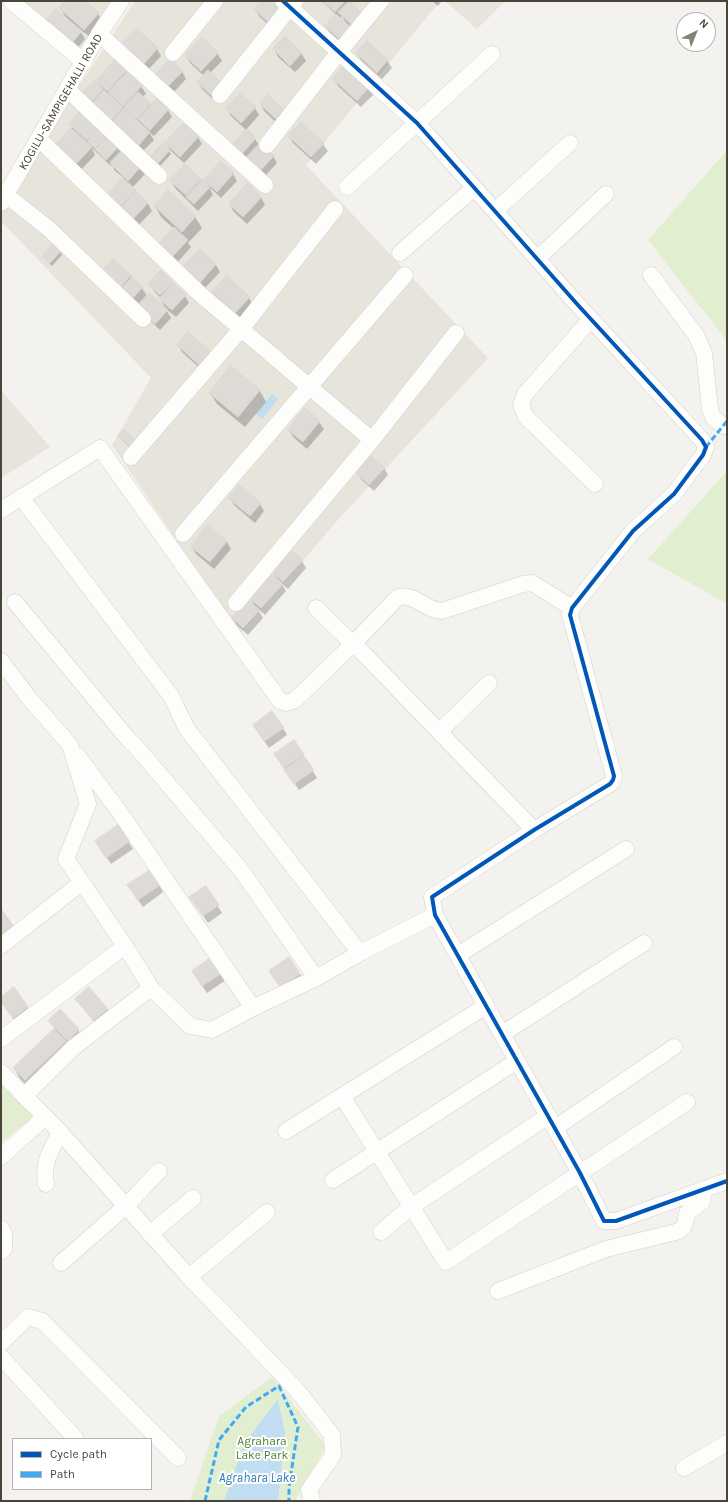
<!DOCTYPE html>
<style>
body{margin:0}
#map{position:relative;width:728px;height:1502px;overflow:hidden;background:#f4f2ee;font-family:Karla,sans-serif}
canvas{display:block}
.frame{position:absolute;inset:0;border:2px solid #4b4439;pointer-events:none}
.legend{position:absolute;left:12px;top:1438px;width:140px;height:52px;box-sizing:border-box;background:#fff;border:1px solid #b7b4b0;margin:0;padding:5px 7px;list-style:none;font-size:12px;color:#4b4439}
.legend li{display:flex;align-items:center;gap:8px;height:20px}
.legend b{width:20px;border:1px solid #b7b4b0}
.north{position:absolute;left:676px;top:12px;width:40px;height:40px;box-sizing:border-box;background:#fff;border:1px solid #b7b4b0;border-radius:50%;rotate:43deg;font-size:11px;font-weight:700;line-height:16px;text-align:center;color:#4b4439}
.north::after{content:'';display:block;margin:auto;width:14px;height:18px;background:#868178;clip-path:polygon(50% 0,100% 100%,50% 72%,0 100%)}
</style>
<div id="map">
<canvas width="728" height="1502"></canvas>
<div class="frame"></div>
<ul class="legend">
<li><b style="height:5px;background:#0057b8"></b>Cycle path</li>
<li><b style="height:5px;background:#3fa9f5"></b>Path</li>
</ul>
<div class="north">N</div>
</div>
<script>
const context = document.querySelector('canvas').getContext('2d');
context.lineJoin = 'round';
function fillPath(path, color) {
  context.fillStyle = color;
  context.fill(path, 'evenodd');
}
function trace(path, color, width, dash) {
  context.strokeStyle = color;
  context.lineWidth = width;
  context.lineCap = dash ? 'butt' : 'round';
  context.setLineDash(dash || []);
  context.stroke(path);
}
function label(font, color, halo, rows, align = 'center') {
  context.font = font + ' Karla,sans-serif';
  context.lineWidth = 4;
  context.setLineDash([]);
  context.textBaseline = 'middle';
  context.strokeStyle = halo;
  context.fillStyle = color;
  for (const [text, x, y, turn = 0] of rows) {
    context.save();
    context.translate(x, y);
    context.rotate((+turn || 0) * Math.PI / 180);
    context.textAlign = isNaN(turn) ? turn : align;
    if (halo) context.strokeText(text, 0, 0);
    context.fillText(text, 0, 0);
    context.restore();
  }
}
const residential = new Path2D(`
 M19,1H113L78,51Z
 M135,1H440L306,165L488,358L337,521L240,634L112,445L151,378L1,221V204Z
 M445,1H505L477,29Z
 M1,390L50,447L1,478Z`);
const green = new Path2D(`
 M727,150V341L648,240Z
 M727,471V604L648,559Z
 M1,1081L35,1116L1,1142Z
 M272,1377L326,1446L295,1501H190L219,1416Z`);
const water = new Path2D(`
 M272,394L278,399L262,419L256,414Z
 M278,1399L285,1433L278,1501H224L244,1444Z`);
const shadow = new Path2D(`
 M66,1H83L98,14L102,21L89,36L79,29L85,39L75,51L66,18L60,8Z
 M263,1H269L276,32L260,17L255,10Z
 M322,1H346L362,15L346,47L330,33L326,26L336,15ZM342,16L346,23L340,18Z
 M432,1H442L438,6Z
 M367,42L387,61L392,68L382,79L361,60L357,53Z
 M157,49L161,56L146,72L126,53Z
 M274,49L301,53L306,61L295,72L278,57Z
 M217,53L222,61L210,73L227,93L217,103L202,89L198,82L204,76L190,63L186,56Z
 M125,71L141,86L146,94L142,97L152,107L157,100L168,110L172,117L154,136L149,132L154,140L143,151L88,100L84,93L100,87L97,81Z
 M182,71L186,79L171,95L159,84Z
 M334,79L369,88L373,95L361,107L338,86Z
 M240,94L255,108L259,115L246,130L231,116L227,109Z
 M268,97L284,110L288,118L280,126L265,112L261,105Z
 M82,111L147,172L132,188L148,204L152,211L136,228L107,197L124,178L115,171L112,165L111,166L91,147L95,155L79,172L55,147L72,128L70,124Z
 M301,123L323,144L328,151L316,164L293,143L289,136Z
 M247,131L255,139L259,145L273,156L277,163L263,178L237,153Z
 M198,137L202,144L184,163L170,150L166,143Z
 M169,151L171,154L160,166L152,156Z
 M233,174L237,181L221,198L209,187L205,180Z
 M200,179L209,187L213,195L198,211L175,188L171,181Z
 M168,192L195,217L202,228L188,243L191,247L175,265L162,253L174,229L161,217L155,206Z
 M261,197L265,205L247,224L234,212L230,205Z
 M200,250L216,265L220,272L202,291L186,277Z
 M60,252L62,255L52,266L43,257Z
 M130,276L142,288L147,296L166,309L160,299L161,298L154,291L150,284L172,282L185,296L189,303L176,317L165,308L171,318L160,330L107,279Z
 M213,292L249,298L253,305L239,320L217,300Z
 M178,345L210,353L204,372L182,352Z
 M232,368L260,391L266,402L245,427L217,404L210,393Z
 M319,422L324,429L307,449L293,437L289,430Z
 M124,431L133,451L119,437Z
 M384,468L388,475L374,491L362,480L357,473Z
 M230,498L260,504L264,511L255,523L234,505Z
 M208,527L227,542L231,549L214,569L196,554L192,547Z
 M302,561L306,568L288,589L282,584L286,591L265,615L257,608L263,618L248,635L237,625L233,618L256,607L250,598L278,580L274,573Z
 M283,728L287,735L269,748L258,732Z
 M294,741L317,778L299,790L279,761Z
 M118,826L133,849L111,864L100,848Z
 M159,885L163,892L143,907L133,893Z
 M206,887L222,913L208,923L195,904Z
 M1,911L21,940L1,955Z
 M270,971L300,974L304,981L285,994Z
 M222,972L226,980L207,993L197,978Z
 M1,998L27,1007L31,1014L18,1025L4,1006L1,1002Z
 M77,999L107,1009L111,1016L99,1027L81,1006Z
 M60,1011L78,1030L83,1037L72,1047L64,1040L71,1053L32,1091L20,1079L14,1068L55,1029L49,1021Z`);
const building = new Path2D(`
 M65,1H85L99,13L84,30L59,8Z
 M262,1H270L283,13L271,25L254,9Z
 M323,1H345L335,12Z
 M349,1L363,14L352,25L338,12Z
 M56,9L82,31L71,44L45,22Z
 M336,14L352,28L341,41L325,26Z
 M137,29L158,48L142,66L120,46Z
 M285,36L302,53L290,66L273,49Z
 M202,37L218,53L201,71L185,56Z
 M367,41L388,60L377,73L356,53Z
 M170,59L183,71L166,88L153,77Z
 M115,60L126,71L107,91L96,81Z
 M345,65L369,87L357,101L333,79Z
 M208,70L224,85L213,97L197,82Z
 M127,72L142,86L123,106L108,92Z
 M94,81L103,89L92,101L83,93Z
 M104,90L123,107L112,120L93,102Z
 M138,92L151,103L137,119L124,107Z
 M240,93L256,107L241,123L226,109Z
 M268,95L284,110L276,119L260,104Z
 M157,99L169,109L150,130L138,119Z
 M124,108L150,132L139,145L113,121Z
 M82,109L100,126L86,140L69,124Z
 M301,122L324,143L311,157L288,136Z
 M184,123L199,136L180,157L165,143Z
 M101,126L108,134L95,148L87,141Z
 M71,128L92,147L74,166L54,147Z
 M247,129L256,138L241,155L231,146Z
 M109,134L120,145L106,160L95,149Z
 M163,143L170,150L158,163L151,156Z
 M260,143L274,156L259,172L245,159Z
 M125,147L143,164L128,181L110,163Z
 M221,161L234,173L217,192L204,180Z
 M185,164L201,179L186,195L170,181Z
 M123,178L136,190L118,209L105,197Z
 M202,180L210,187L194,204L186,197Z
 M248,183L262,197L243,217L229,204Z
 M168,190L196,216L182,232L154,206Z
 M136,191L148,203L131,221L119,210Z
 M174,227L188,240L171,258L157,246Z
 M53,244L61,251L49,264L42,257Z
 M200,249L216,264L198,285L181,269Z
 M113,259L131,275L120,288L102,271Z
 M161,270L173,282L160,295L148,284Z
 M227,276L250,297L235,313L212,292Z
 M132,277L143,287L132,299L121,289Z
 M173,283L186,295L172,310L159,299Z
 M149,293L168,310L155,324L137,306Z
 M188,332L211,352L199,365L177,345Z
 M231,366L260,390L238,417L209,393Z
 M305,408L320,421L303,442L288,430Z
 M124,430L137,442L131,448L118,436Z
 M371,456L385,468L369,485L356,473Z
 M239,485L261,503L250,516L228,498Z
 M208,525L227,541L210,562L191,547Z
 M292,551L303,560L283,582L272,572Z
 M271,573L283,584L261,608L249,598Z
 M248,600L260,610L243,628L232,618Z
 M272,711L284,728L264,741L253,725Z
 M294,740L304,754L284,768L274,754Z
 M304,756L314,770L294,784L284,770Z
 M118,825L130,841L106,858L95,841Z
 M150,870L160,885L138,900L127,885Z
 M206,886L219,905L203,916L189,897Z
 M1,909L13,925L1,934Z
 M212,957L223,972L202,986L192,971Z
 M289,957L300,974L280,987L269,971Z
 M14,987L28,1007L13,1018L1,1002V997Z
 M89,987L108,1009L94,1020L75,999Z
 M60,1009L79,1029L68,1041L48,1021Z
 M54,1029L66,1041L25,1080L13,1068Z`);
const minor = new Path2D(`
 M11,1L84,62
 M283,1L417,123L577,304L702,440L706,447L703,455L674,494L633,531L572,608L570,615L614,776L613,780L610,784L534,830L432,897L435,915L580,1173L604,1221H616L727,1181
 M99,34L265,185
 M173,53L215,1
 M68,90L159,176
 M220,95L295,1
 M39,139L200,294L372,440
 M267,145L339,52L381,1
 M347,187L492,54
 M6,195L49,229L143,319
 M1,203L99,34L121,1
 M495,211L570,143
 M400,253L474,188
 M537,259L606,194
 M651,275L696,335L704,353L710,409L713,417L723,426
 M591,319L525,394L521,405L526,417L595,484
 M131,457L241,329L335,209
 M21,497L171,696L187,729L360,953
 M1,510L100,448L280,701L286,703L295,700L353,644L363,653L534,830
 M183,534L405,275
 M15,602L128,739L138,749L241,870L316,978
 M236,603L372,440L456,333
 M316,608L353,644L398,597C415,593 426,611 442,611L523,584L532,583L537,586L572,608
 M1,661L29,698L70,745L88,804L66,859L125,946L151,988L190,1026L212,1030L253,1008L316,978L360,953L435,915
 M439,732L489,683
 M77,755L121,814L253,1008
 M1,946L81,883
 M458,955L626,849
 M502,1034L644,943
 M1,1039L125,946
 M1,1072L60,1132L189,1277L296,1389L332,1435L333,1455L309,1490L312,1501
 M24,1096L74,1047L151,988
 M342,1096L446,1262L687,1102
 M555,1128L674,1047
 M286,1131L486,1006
 M1,1157L45,1117
 M333,1180L517,1061
 M46,1184C42,1162 51,1151 60,1132
 M1,1228L4,1234V1249L1,1251
 M381,1232L411,1207L548,1116
 M150,1234L193,1198
 M61,1263L126,1206L159,1171
 M189,1277L267,1212
 M498,1291L606,1249L676,1232C686,1228 685,1223 687,1213L702,1202L704,1189
 M1,1343L28,1317L42,1321L178,1458
 M1,1357L76,1439
 M684,1468L727,1443`);
const quiet = new Path2D(`
 M706,447L727,421
 M205,1501L219,1440L246,1407L279,1386L298,1427L289,1487V1501`);
const cycleway = new Path2D(`
 M283,1L417,123L577,304L702,440L706,447L703,455L674,494L633,531L572,608L570,615L614,776L613,780L610,784L534,830L432,897L435,915L580,1173L604,1221H616L727,1181`);
const streetNames = [
 ["KOGILU-SAMPIGEHALLI ROAD",61,102,-60]
];
const parkNames = [
 ["Agrahara",262,1442],
 ["Lake Park",262,1456]
];
const waterNames = [
 ["Agrahara Lake",257,1478]
];
fillPath(residential, '#e7e4dc');
fillPath(green, '#e1eecf');
fillPath(water, '#c0ddf1');
fillPath(shadow, '#0003');
fillPath(building, '#dedbd6');
trace(building, '#dcd9d4', 1);
trace(minor, '#d2d0cb', 17);
trace(minor, '#fdfdfc', 16);
trace(quiet, '#3fa9f5', 3, [6, 3]);
trace(cycleway, '#0057b8', 4);
label('12px', '#4b4439', '#fff', streetNames);
label('12px', '#4a7f2a', '#fff', parkNames);
label('italic 13px', '#2e7ab2', '#fff', waterNames);
</script>
